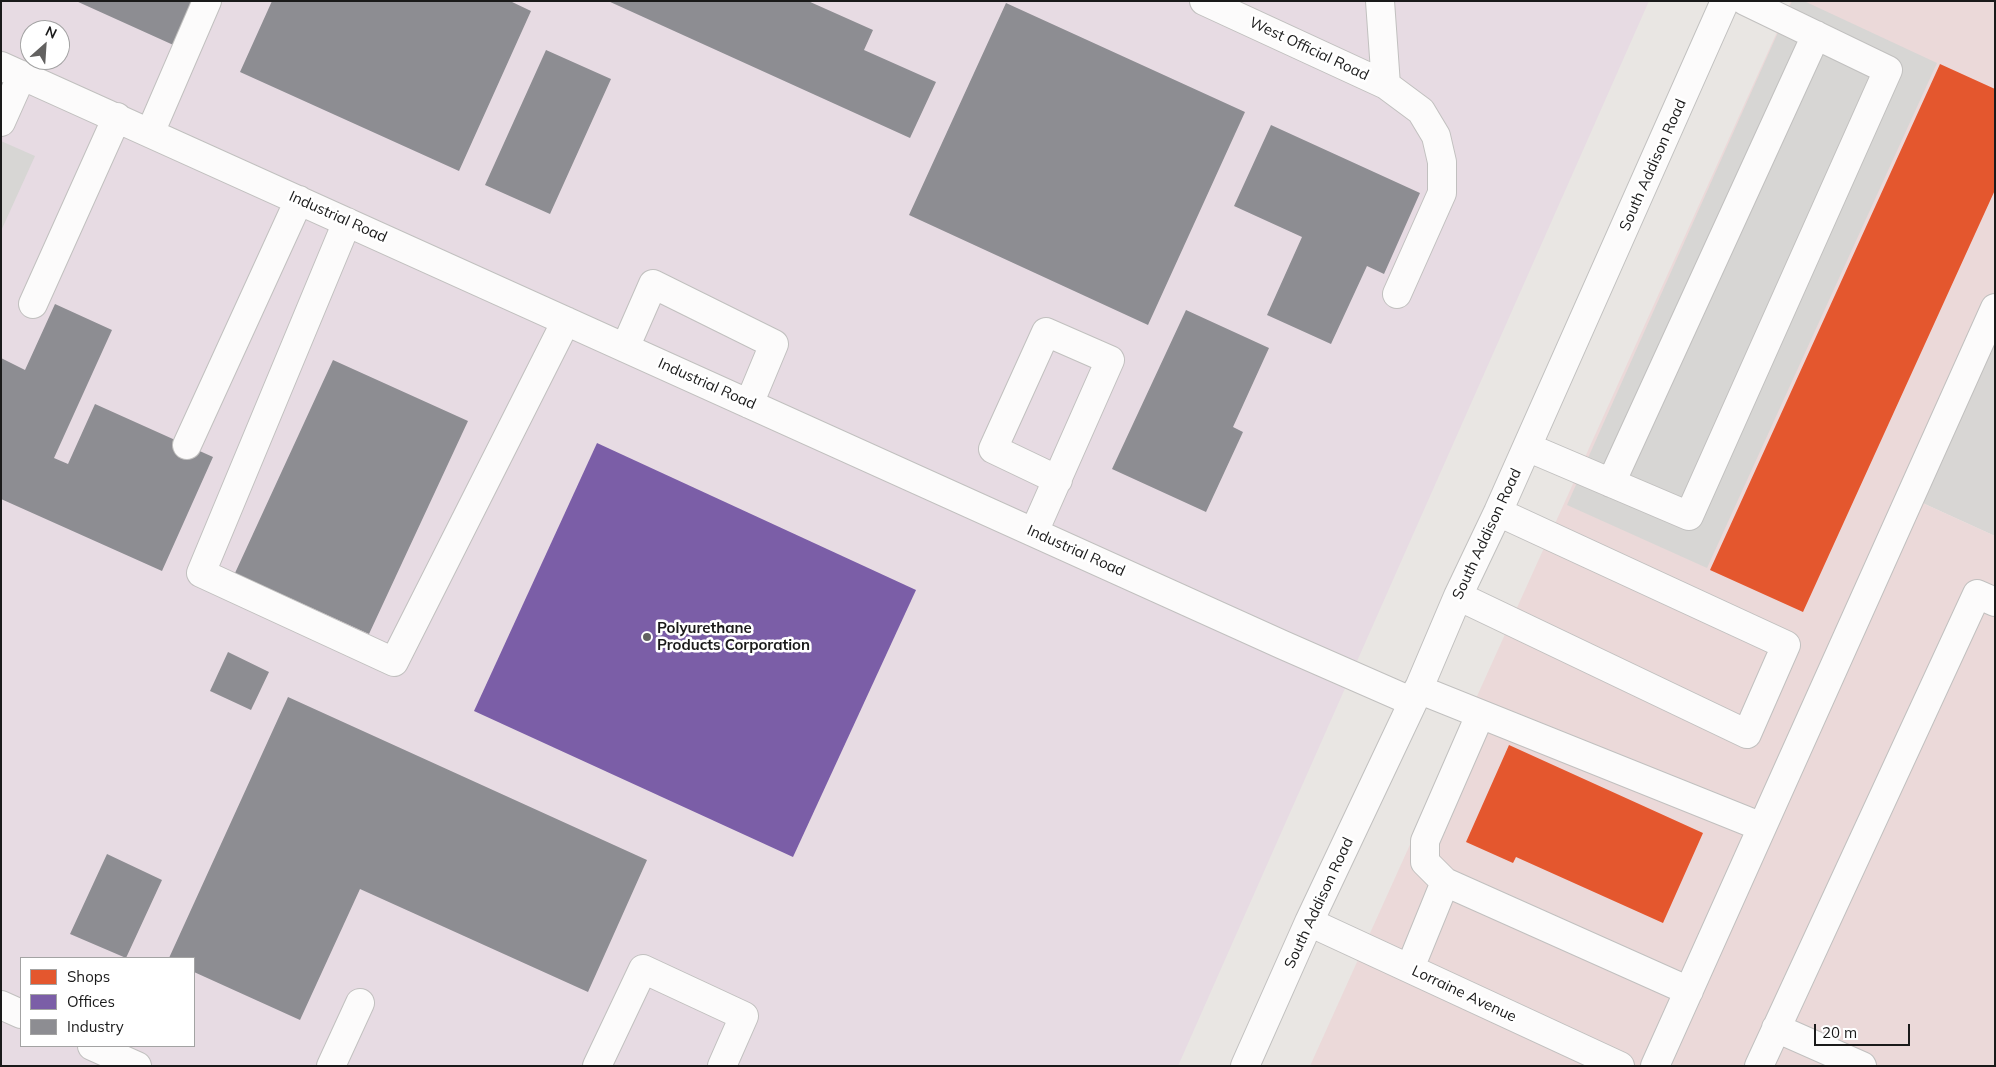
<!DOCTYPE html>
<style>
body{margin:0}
#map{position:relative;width:1996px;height:1067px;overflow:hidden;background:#e9e6e3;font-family:Mulish,sans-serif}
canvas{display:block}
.frame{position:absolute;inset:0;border:2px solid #1a1a1a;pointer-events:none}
.legend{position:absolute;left:20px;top:957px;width:175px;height:90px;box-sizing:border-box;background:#fff;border:1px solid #a3a3a3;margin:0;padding:6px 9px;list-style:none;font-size:15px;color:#1a1a1a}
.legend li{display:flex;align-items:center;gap:10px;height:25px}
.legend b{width:25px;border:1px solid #a3a3a3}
.north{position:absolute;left:20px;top:20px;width:50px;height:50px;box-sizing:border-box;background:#fff;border:1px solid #a3a3a3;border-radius:50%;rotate:26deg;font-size:14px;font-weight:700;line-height:20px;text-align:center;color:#1a1a1a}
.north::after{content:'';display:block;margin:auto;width:18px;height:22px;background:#626160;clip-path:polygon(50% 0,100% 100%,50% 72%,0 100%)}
.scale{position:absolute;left:1814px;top:1024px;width:96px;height:22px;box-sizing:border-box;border:2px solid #1a1a1a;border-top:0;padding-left:6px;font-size:15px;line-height:18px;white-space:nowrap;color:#1a1a1a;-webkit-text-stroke:4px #fff;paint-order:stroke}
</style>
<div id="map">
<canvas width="1996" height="1067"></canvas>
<div class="frame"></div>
<ul class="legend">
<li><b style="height:14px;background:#e4572e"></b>Shops</li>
<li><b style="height:14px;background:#7b5ea7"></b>Offices</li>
<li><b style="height:14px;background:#8d8d92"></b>Industry</li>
</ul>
<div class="north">N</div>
<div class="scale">20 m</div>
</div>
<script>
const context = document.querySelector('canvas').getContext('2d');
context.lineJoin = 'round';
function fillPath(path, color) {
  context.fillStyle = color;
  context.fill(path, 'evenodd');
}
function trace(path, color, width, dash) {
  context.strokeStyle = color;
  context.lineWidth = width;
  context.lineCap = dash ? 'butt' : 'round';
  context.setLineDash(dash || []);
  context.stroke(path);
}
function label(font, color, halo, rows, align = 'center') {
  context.font = font + ' Mulish,sans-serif';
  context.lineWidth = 5;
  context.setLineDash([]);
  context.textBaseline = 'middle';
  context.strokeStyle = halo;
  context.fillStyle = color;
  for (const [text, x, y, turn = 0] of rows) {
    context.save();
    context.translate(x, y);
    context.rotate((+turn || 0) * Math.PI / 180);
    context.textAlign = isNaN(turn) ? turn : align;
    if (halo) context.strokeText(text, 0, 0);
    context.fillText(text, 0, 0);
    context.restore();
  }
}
const residential = new Path2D(`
 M1995,325V536L1916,500Z`);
const commercial = new Path2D(`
 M1791,1H1995V325L1916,500L1995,536V1066H1310Z`);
const industrial = new Path2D(`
 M1,1H1649L1178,1066H1ZM30,30H60V60H30ZM21,958H194V1046H21Z`);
const religious = new Path2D(`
 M1792,1H1804L1937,63L1707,568L1567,505Z
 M1,141L35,156L1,231Z`);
const shops = new Path2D(`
 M1940,64L1995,89V190L1803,612L1710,570Z
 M1509,745L1703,833L1663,923L1516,857L1513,863L1466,842Z`);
const offices = new Path2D(`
 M597,443L916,590L793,857L474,711Z`);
const industry = new Path2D(`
 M76,1H200L180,48Z
 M272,1H510L531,11L459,171L240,72Z
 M608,1H808L873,30L864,50L936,82L910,138Z
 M1006,3L1245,112L1148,325L909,215Z
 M546,50L611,79L550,214L485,185Z
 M1271,125L1420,193L1384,274L1367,266L1331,344L1267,315L1302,237L1234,206Z
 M55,304L112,330L54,458L68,464L95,404L213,457L162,571L1,499V358L25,370Z
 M1186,310L1269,348L1233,427L1243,432L1206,512L1112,469Z
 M333,360L468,421L369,634L235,573Z
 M228,652L269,672L251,710L210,691Z
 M288,697L647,860L588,992L360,889L300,1020L194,972V958H169Z
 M107,854L162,880L126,958L70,934Z`);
const minor = new Path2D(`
 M1204,1L1386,85L1421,111L1436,136L1442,162V193L1397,294
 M1380,1L1386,85
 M1,66L1283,645L1413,702
 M1,122L22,75
 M150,133L207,1
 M347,222L201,573L394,662L566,321
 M33,304L117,117
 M625,348L653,284L774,344L749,404
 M187,445L299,200
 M1527,447L1689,516L1888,70L1745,1
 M1611,483L1816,35
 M1034,532L1110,360L1046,332L993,449L1058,480
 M1458,596L1747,734L1786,645L1498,512
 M1418,689L1762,827
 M1480,715L1425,841V862L1445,882L1689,991
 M1309,922L1620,1066
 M1410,968L1445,882
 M1,1005L21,1014
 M1776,1028L1862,1066
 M92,1046L137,1066
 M331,1066L360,1003
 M597,1066L643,969L744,1016L722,1066
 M1245,1066L1309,922L1413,702L1458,596L1498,512L1725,1
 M1655,1066L1995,308
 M1759,1066L1977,594L1995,602`);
const markers = [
 [647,637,5,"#626160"]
];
const streetNames = [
 ["West Official Road",1309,49,25],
 ["South Addison Road",1653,165,-66],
 ["Industrial Road",338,217,24],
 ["Industrial Road",707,384,24],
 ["South Addison Road",1487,534,-65],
 ["Industrial Road",1076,551,24],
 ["South Addison Road",1319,903,-65],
 ["Lorraine Avenue",1464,994,25]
];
const poiNames = [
 ["Polyurethane",657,628],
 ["Products Corporation",657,645]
];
fillPath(residential, '#d8d6d4');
fillPath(commercial, '#ebd9d9');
fillPath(industrial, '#e7dbe3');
fillPath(religious, '#d7d6d4');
fillPath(shops, '#e4572e');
fillPath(offices, '#7b5ea7');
fillPath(industry, '#8d8d92');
trace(minor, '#c1c0bf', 30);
trace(minor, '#fcfbfb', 28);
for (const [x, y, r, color] of markers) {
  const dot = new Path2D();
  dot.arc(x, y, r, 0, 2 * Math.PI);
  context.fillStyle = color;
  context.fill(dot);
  trace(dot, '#fff', 2);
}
label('15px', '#1a1a1a', '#fff', streetNames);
label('bold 15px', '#1a1a1a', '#fff', poiNames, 'left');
</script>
